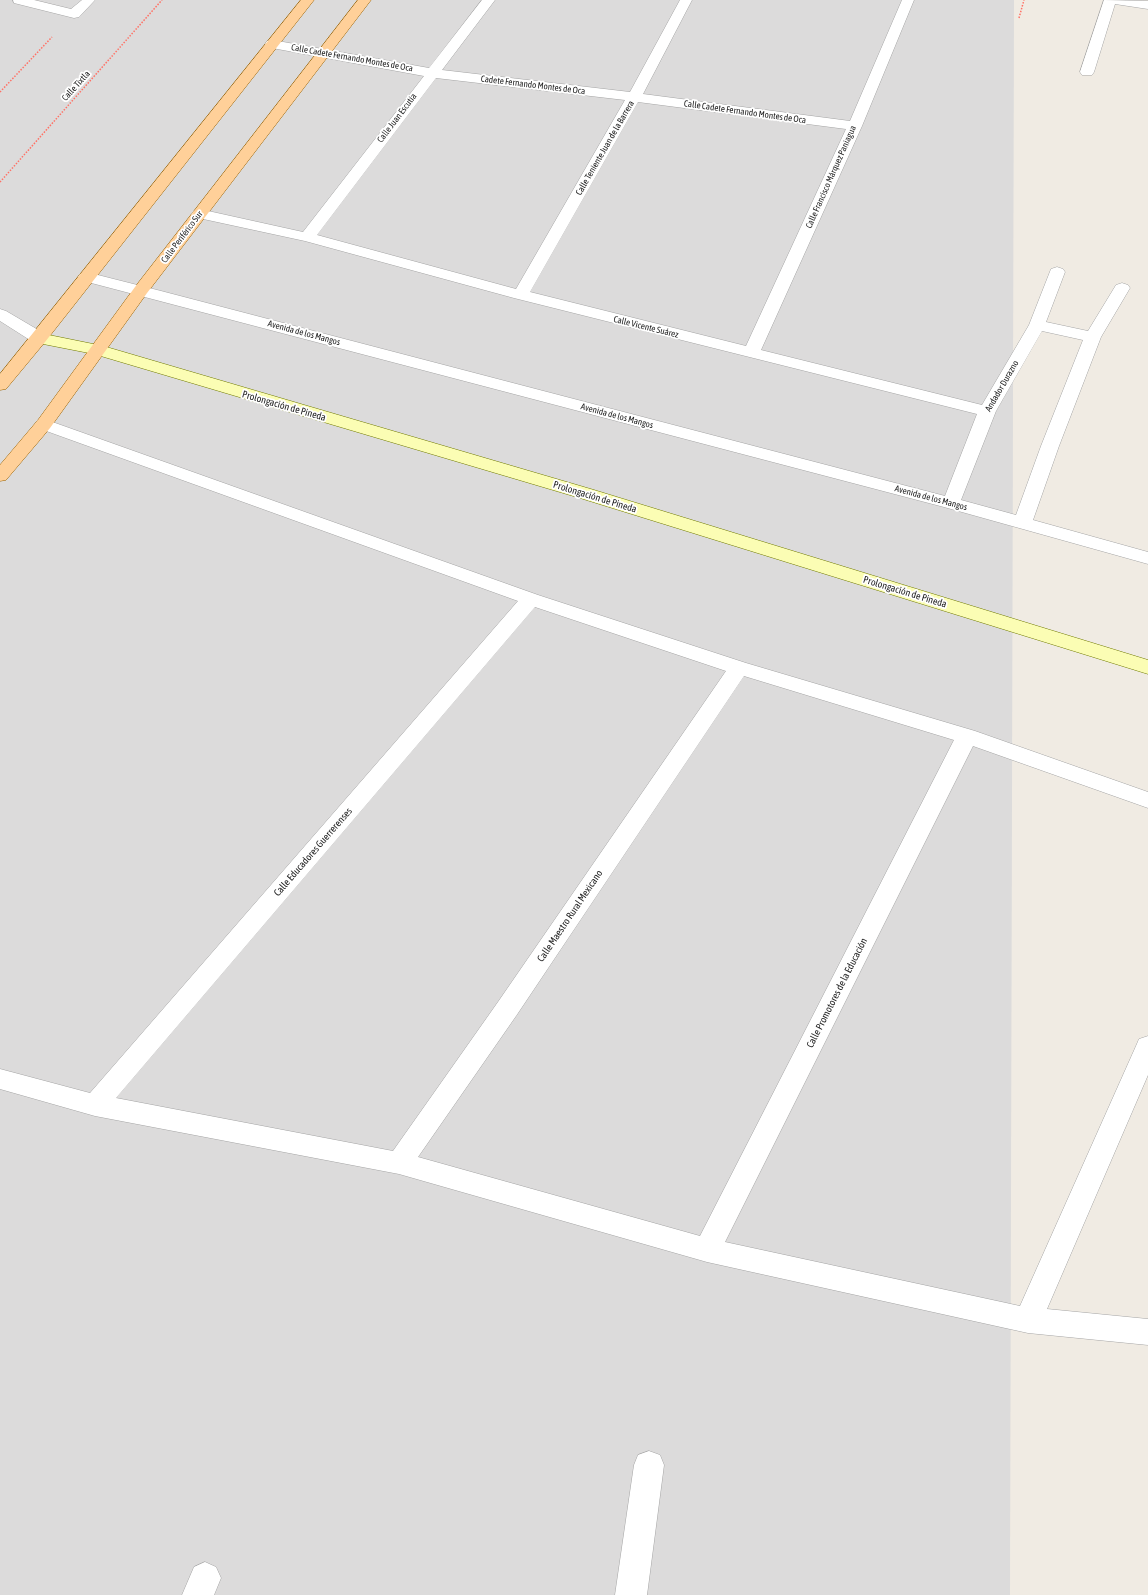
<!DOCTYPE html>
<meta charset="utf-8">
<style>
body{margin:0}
canvas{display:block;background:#f0ebe3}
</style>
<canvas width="1148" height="1595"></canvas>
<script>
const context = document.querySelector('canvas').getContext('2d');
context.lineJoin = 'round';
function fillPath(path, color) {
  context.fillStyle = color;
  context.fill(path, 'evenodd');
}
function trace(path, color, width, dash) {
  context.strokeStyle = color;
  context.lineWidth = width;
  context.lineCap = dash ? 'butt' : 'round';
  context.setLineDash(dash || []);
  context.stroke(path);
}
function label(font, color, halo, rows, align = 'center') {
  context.font = font + ' "Asap Condensed",sans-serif';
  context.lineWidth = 3.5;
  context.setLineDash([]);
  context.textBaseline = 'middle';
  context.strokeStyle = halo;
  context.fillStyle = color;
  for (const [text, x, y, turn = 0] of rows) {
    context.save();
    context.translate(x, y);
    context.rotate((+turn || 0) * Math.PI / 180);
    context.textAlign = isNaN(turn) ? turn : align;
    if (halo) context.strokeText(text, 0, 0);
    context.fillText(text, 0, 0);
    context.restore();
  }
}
const residential = new Path2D(`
 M0,0H1014L1010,1595H0Z`);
const path = new Path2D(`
 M1019,18L1024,0
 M0,92L52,37
 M0,182L162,0`);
const street = new Path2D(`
 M13,0H34L71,9L82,0H95L79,17L74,18L14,3Z
 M482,0H495L442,70L630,92L680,0H692L643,94L850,121L902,0H914L862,126L761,350L982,405L1029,325L1051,269L1057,267L1063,269L1065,272L1046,322L1088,331L1116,285L1122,283L1128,285L1130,288L1101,337L1059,446L1033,520L1148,552V564L944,507L80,280L78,277L80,274L86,272L161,291L945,496L977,414L514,298L305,241L194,217L191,214L194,211L199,209L303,232L424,76L272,48L267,47L265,44L267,41L272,40L429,68ZM436,78L625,100L516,289L317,235ZM638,102L846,129L746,346L530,292ZM1042,331L1083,340L1041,446L1016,515L961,500L996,411Z
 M1104,0L1148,1V9L1115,4L1094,72L1092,75H1082L1080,72Z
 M0,309L6,311L45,334L47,338L45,342L39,343L33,342L0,321Z
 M44,419L538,595L746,663L975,731L1148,792V808L973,746L725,1242L1020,1306L1136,1046L1139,1039L1148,1036V1075L1047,1309L1148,1319V1345L1028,1333L707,1262L399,1174L95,1116L0,1089V1069L90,1093L518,601L38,428L35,424L38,420ZM535,607L726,671L498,1002L393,1151L116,1098ZM744,676L954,740L700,1236L418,1157L516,1016Z
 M649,1451L660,1455L664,1465L647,1595H615L634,1465L638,1455Z
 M205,1562L216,1567L221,1578L214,1595H182L194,1567Z`);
const secondary = new Path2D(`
 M39,333L103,346L594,490L1148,660V674L580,498L94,354L33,342L31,338L33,334Z`);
const primary = new Path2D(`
 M301,0H314L45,342L6,389L0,390V374Z
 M358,0H371L147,293L50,428L6,480L0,481V465L38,420L135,287Z`);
const farStreetnames = [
 ["Calle Cadete Fernando Montes de Oca",352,58,10],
 ["Cadete Fernando Montes de Oca",533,85,7],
 ["Calle Tixtla",76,86,-48],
 ["Calle Cadete Fernando Montes de Oca",745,112,8],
 ["Calle Juan Escutia",397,118,-53],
 ["Calle Teniente Juan de la Barrera",605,148,-60],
 ["Calle Francisco Márquez Paniagua",831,177,-66],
 ["Calle Periférico Sur",182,237,-53],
 ["Calle Vicente Suárez",646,327,14],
 ["Avenida de los Mangos",304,333,15],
 ["Andador Durazno",1002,386,-60],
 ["Avenida de los Mangos",617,416,15],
 ["Avenida de los Mangos",931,498,15]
];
const streetNames = [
 ["Prolongación de Pineda",284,406,16],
 ["Prolongación de Pineda",595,497,17],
 ["Prolongación de Pineda",905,592,17],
 ["Calle Educadores Guerrerenses",313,852,-49],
 ["Calle Maestro Rural Mexicano",570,916,-56],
 ["Calle Promotores de la Educación",837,993,-63]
];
fillPath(residential, '#dcdbdb');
trace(street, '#a5a5a5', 1);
trace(secondary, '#707a00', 1);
trace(primary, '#986100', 1);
trace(path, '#ff7165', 1.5, [1.5, 1.5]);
fillPath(street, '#fff');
fillPath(secondary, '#fbfdb4');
fillPath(primary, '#ffd099');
label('9px', '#1e1e1e', '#fff', farStreetnames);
label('10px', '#1e1e1e', '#fff', streetNames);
</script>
